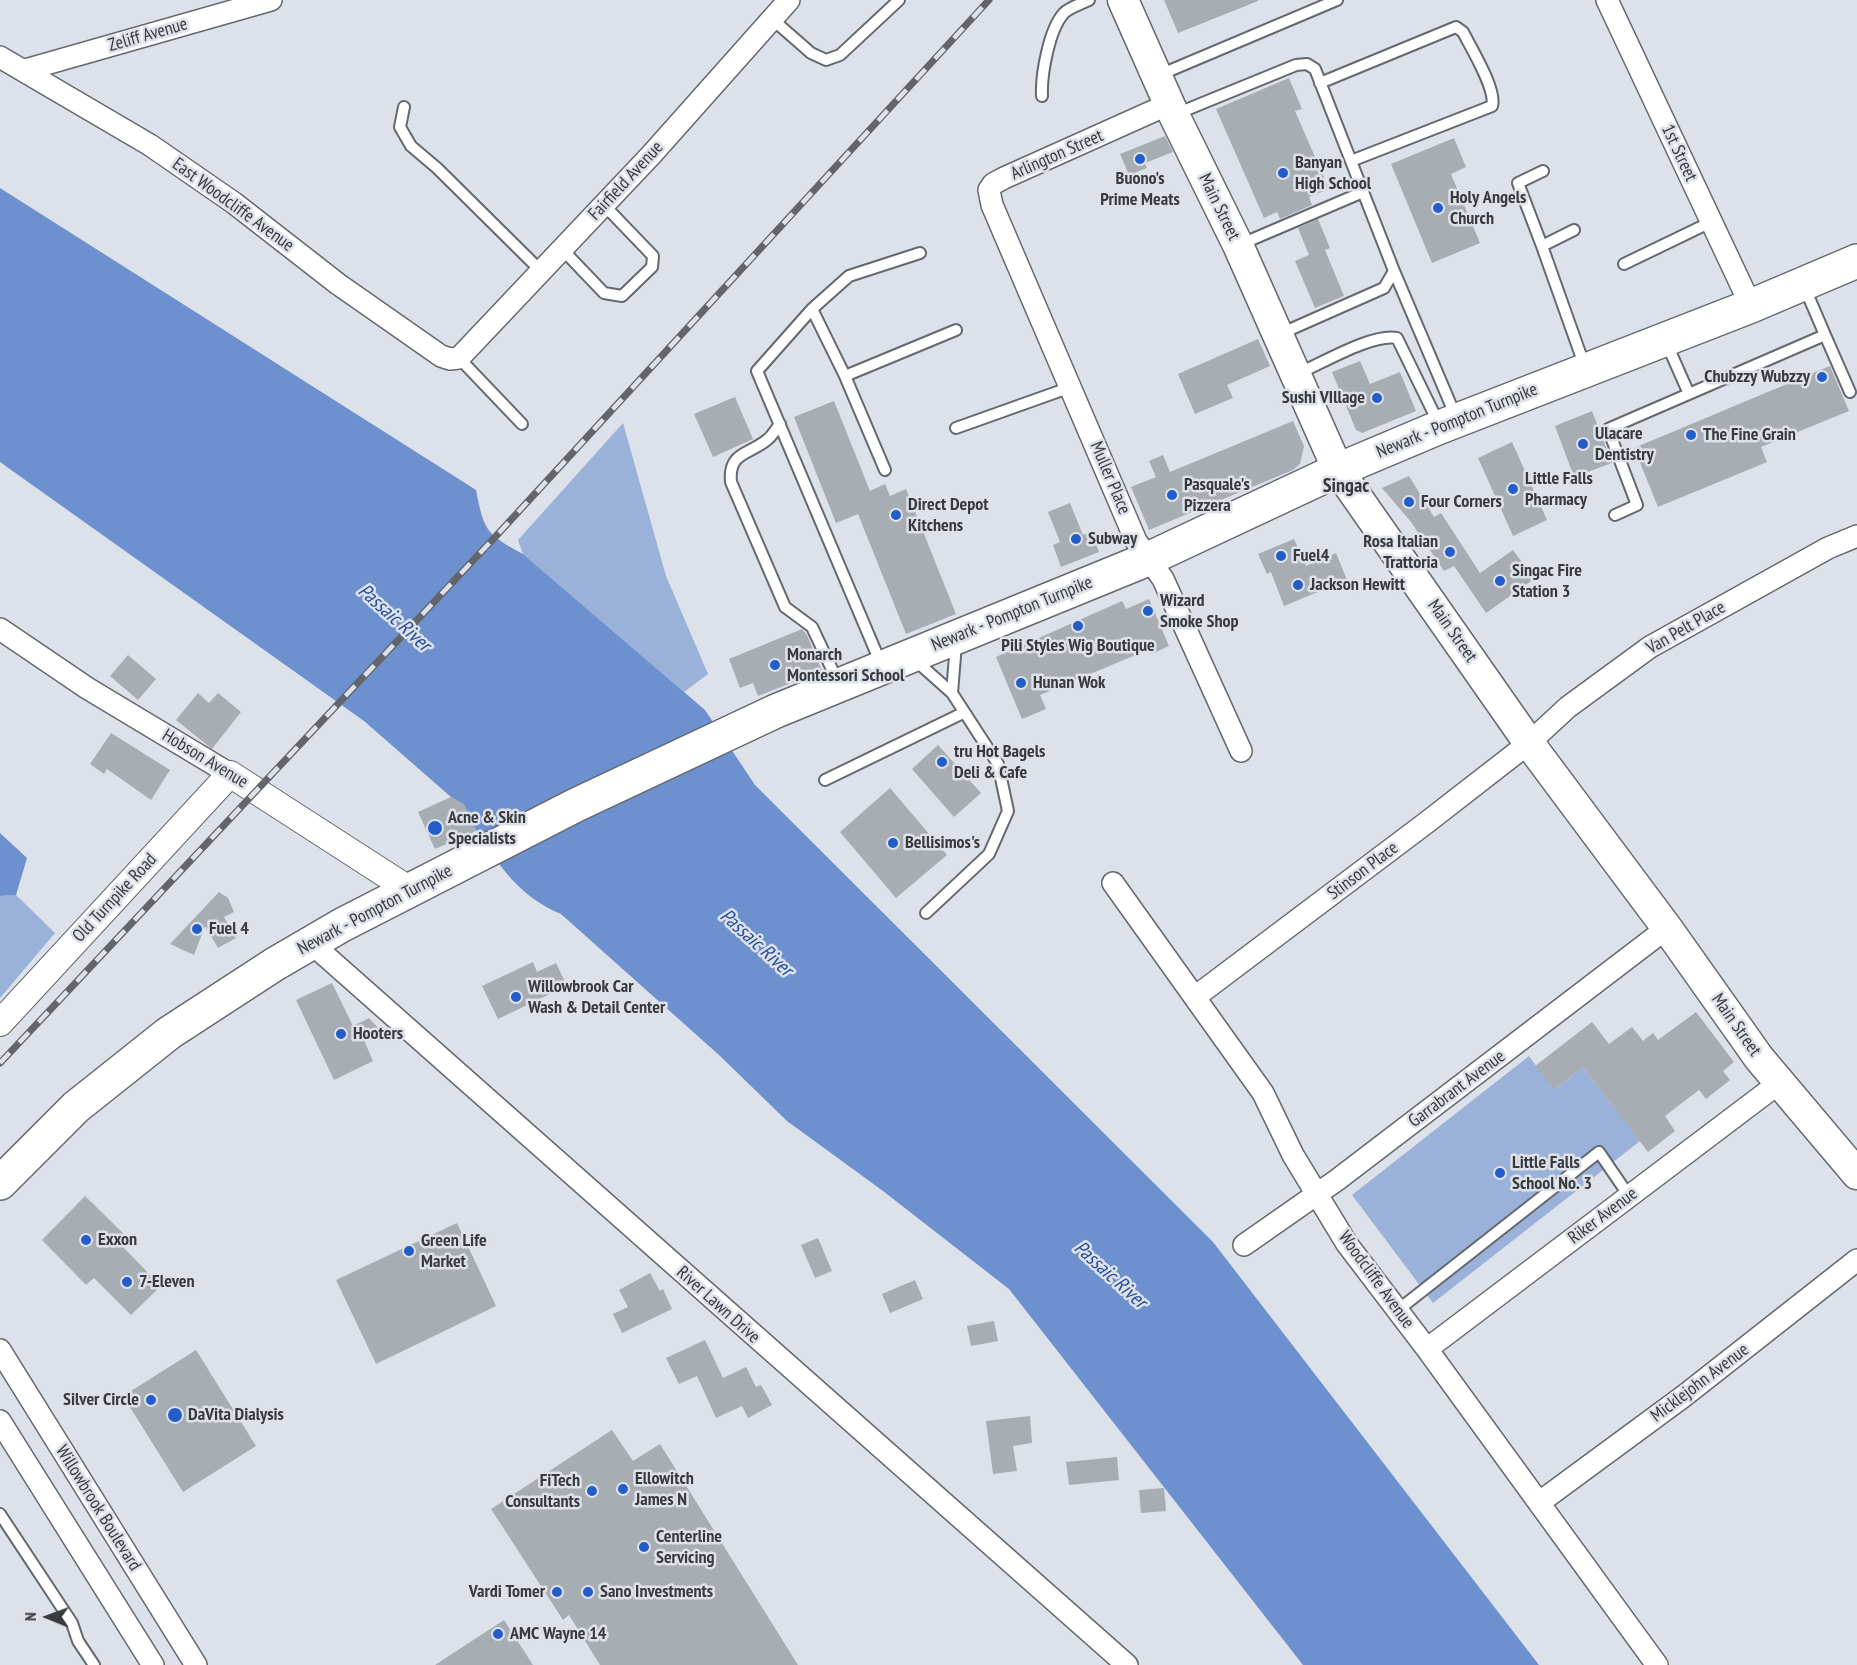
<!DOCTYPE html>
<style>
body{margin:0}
#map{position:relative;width:1857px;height:1665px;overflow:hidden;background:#dde1e9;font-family:"PT Sans Narrow",sans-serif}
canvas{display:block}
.north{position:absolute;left:18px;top:1587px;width:60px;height:60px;-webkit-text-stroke:4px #dde1e9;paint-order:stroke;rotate:271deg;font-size:16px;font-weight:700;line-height:24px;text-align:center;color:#383a3d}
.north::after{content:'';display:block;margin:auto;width:21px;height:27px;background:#383a3d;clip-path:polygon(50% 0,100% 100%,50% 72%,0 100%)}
</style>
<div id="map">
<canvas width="1857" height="1665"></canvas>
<div class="north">N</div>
</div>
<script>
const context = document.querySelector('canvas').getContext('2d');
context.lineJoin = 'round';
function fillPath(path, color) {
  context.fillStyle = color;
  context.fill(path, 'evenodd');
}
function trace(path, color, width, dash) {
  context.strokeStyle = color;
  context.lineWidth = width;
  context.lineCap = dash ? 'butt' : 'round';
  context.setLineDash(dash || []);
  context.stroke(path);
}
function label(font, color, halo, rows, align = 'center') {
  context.font = font + ' "PT Sans Narrow",sans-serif';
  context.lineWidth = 5;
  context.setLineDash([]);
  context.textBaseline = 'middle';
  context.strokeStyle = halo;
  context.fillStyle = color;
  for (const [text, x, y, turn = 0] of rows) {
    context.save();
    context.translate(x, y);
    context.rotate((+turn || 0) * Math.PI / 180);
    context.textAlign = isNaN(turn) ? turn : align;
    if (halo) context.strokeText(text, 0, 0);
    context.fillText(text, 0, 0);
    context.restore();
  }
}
const green = new Path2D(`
 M623,423L666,576L708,674L684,692L523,554L518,540Z
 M16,895L55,933L0,998V896Z
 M1529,1056L1554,1090L1583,1067L1640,1141L1433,1303L1352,1195Z`);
const water = new Path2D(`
 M0,188L476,490C484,531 486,534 523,554L705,710L755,785L1213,1242L1539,1665H1303L1009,1289L883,1191L787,1121L719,1055L561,914C523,899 499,867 478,833C467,817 469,807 451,797L364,721L0,462Z
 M0,833L27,858L16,895L0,896Z`);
const building = new Path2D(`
 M1164,0H1258V1L1178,33Z
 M1289,78L1302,109L1295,111L1329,189L1309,197L1312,205L1280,219L1277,212L1264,218L1216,109Z
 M1165,136L1173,152L1145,163L1147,168L1129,175L1120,154Z
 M1454,138L1466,167L1451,174L1480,243L1432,263L1391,164Z
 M1318,219L1330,248L1325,250L1344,296L1315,308L1295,261L1309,255L1298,228Z
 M1258,339L1270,366L1227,385L1233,398L1195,414L1178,374Z
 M1360,361L1370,384L1400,372L1416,411L1362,433L1356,430L1332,372Z
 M1830,366L1849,411L1761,447L1767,462L1658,507L1634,448Z
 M735,397L753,439L713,457L694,414Z
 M834,401L870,491L885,484L890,496L906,489L956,614L906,634L858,514L836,523L794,417Z
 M1592,411L1612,463L1574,477L1555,426Z
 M1293,421L1304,446L1300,464L1293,470L1149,530L1131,487L1156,477L1149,461L1163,455L1170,472Z
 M1512,442L1547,520L1513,536L1478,458Z
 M1409,476L1434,517L1441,513L1480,573L1513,550L1534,579L1486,613L1454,566L1444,571L1411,522L1382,488Z
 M1070,503L1083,535L1091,532L1099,552L1061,567L1053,545L1060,542L1048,512Z
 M1294,539L1306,566L1336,553L1347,580L1284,606L1271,572L1267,574L1258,554Z
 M1149,599L1169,646L1152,654L1150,649L1040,695L1046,709L1022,719L996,657L1122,601L1126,609Z
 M802,629L807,635L822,671L758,696L753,683L740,688L729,659Z
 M128,655L156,679L138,700L110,676Z
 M198,693L209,703L218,693L241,712L212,749L176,720Z
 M111,733L170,770L151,800L107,769L104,774L90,764Z
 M938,745L981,793L954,817L912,769Z
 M890,788L947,855L896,898L840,832Z
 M451,797L464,804L476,831L435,849L418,812Z
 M219,892L228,898L234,912L224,917L236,938L218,948L205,926L194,955L170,944Z
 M533,962L537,972L556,963L567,986L498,1019L482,986Z
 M332,983L353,1026L369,1018L380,1030L363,1038L373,1061L334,1080L296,1000Z
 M1696,1012L1734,1062L1723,1071L1730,1080L1706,1099L1699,1090L1665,1116L1675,1131L1648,1152L1583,1067L1554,1090L1535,1066L1592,1022L1609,1044L1632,1027L1643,1041L1653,1033L1658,1040Z
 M85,1196L130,1240L123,1247L161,1286L131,1315L94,1278L86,1285L42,1240Z
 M457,1223L496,1306L376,1364L336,1280Z
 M818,1238L832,1271L815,1278L801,1245Z
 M650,1273L660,1291L663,1289L672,1309L622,1333L613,1314L628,1307L619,1290Z
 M915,1280L923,1299L890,1313L882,1294Z
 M994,1321L998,1341L971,1346L967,1326Z
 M705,1340L723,1378L746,1367L756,1387L761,1385L772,1405L748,1418L742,1406L716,1418L697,1376L679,1384L666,1358Z
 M196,1350L256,1446L183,1492L123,1396Z
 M1030,1416L1032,1443L1013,1446L1017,1471L993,1474L986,1421Z
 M612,1430L633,1461L660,1444L798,1665H600L569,1615L563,1620L491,1509Z
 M1117,1457L1119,1480L1069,1485L1066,1462Z
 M1164,1488L1166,1511L1141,1513L1139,1490Z
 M504,1620L533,1665H435Z`);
const service = new Path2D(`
 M771,18L811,53L826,60L840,55L899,0
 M1157,76L1337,0
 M1320,83L1456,27L1463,32C1471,48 1497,90 1492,106L1351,161
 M1042,96C1041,75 1049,29 1064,13C1070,7 1081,4 1089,0
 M404,107L400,127L411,146L437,168L541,271
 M1176,114L1296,65L1307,64L1315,69L1394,271L1384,288L1280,334
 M1574,230L1542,246L1585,367
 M1239,245L1363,192
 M1542,246L1518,183L1543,171
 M562,249L604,293L622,296L652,267L653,256L604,205
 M1624,264L1711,222
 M1394,271L1456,417
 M1804,286L1825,335
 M812,309L849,276L920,253
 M1666,342L1689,394
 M459,358L522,424
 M1297,374C1321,364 1372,333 1397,338L1439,424
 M845,376L885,470
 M780,424C776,429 772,436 768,439C750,455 728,451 731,482L785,607L812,627L838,682
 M956,428L1071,387
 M1615,515L1637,505L1608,429L1825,335L1850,392
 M915,660L952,693L956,644
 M881,664L757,371L812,309L845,376L956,330
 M825,780L963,713
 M926,913L989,854L1008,811L998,764L952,693
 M1398,1310L1599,1152L1629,1196
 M0,1514L72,1623L78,1641L94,1665`);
const minor = new Path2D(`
 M1607,0L1751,306
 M0,57L150,145L234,203L338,284L441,356L450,359L459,358L652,154L789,0
 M25,70L271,0
 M1169,104L1004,178L993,184L989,190L992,205L1136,541L1163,579L1241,751
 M0,629L87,688L230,774
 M1113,883L1263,1093L1293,1155L1347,1244L1427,1349L1657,1665
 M311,943L1127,1665
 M1195,997L1426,823L1529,743L1568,707L1650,647L1828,548L1857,536
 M1244,1245L1337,1180L1667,928
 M1427,1349L1779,1083
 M0,1350L196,1665
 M0,1421L153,1665
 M1540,1502L1684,1396L1857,1260`);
const tertiary = new Path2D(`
 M0,1023L230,774L410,890`);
const secondary = new Path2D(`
 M1123,0L1174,115L1238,245L1338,470L1529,743L1667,928L1759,1058L1857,1174`);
const primary = new Path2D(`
 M0,1183L76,1107L169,1033L275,964L342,925L576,805L776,711L1148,559L1338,470L1440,427L1751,306L1857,261`);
const rail = new Path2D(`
 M0,1063L497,535L989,0`);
const markers = [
 [1140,159,6,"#235dca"],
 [1283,173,6,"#235dca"],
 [1438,208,6,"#235dca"],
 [1822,377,6,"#235dca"],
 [1377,398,6,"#235dca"],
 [1691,435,6,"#235dca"],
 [1583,444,6,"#235dca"],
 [1513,489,6,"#235dca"],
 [1172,495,6,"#235dca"],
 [1409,502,6,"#235dca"],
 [896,515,6,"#235dca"],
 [1076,539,6,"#235dca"],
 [1450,552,6,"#235dca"],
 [1281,556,6,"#235dca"],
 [1500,581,6,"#235dca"],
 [1298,585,6,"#235dca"],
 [1148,611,6,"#235dca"],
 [1078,626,6,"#235dca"],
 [775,665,6,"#235dca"],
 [1021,683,6,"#235dca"],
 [942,762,6,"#235dca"],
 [435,828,8,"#235dca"],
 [893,843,6,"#235dca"],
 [197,929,6,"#235dca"],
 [516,997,6,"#235dca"],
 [341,1034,6,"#235dca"],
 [1500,1173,6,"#235dca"],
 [86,1240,6,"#235dca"],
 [409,1251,6,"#235dca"],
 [127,1282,6,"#235dca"],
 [151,1400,6,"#235dca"],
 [175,1415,8,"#235dca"],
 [623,1489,6,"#235dca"],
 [592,1491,6,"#235dca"],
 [644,1547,6,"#235dca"],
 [557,1592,6,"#235dca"],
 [588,1592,6,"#235dca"],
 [498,1634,6,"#235dca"]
];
const streetNames = [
 ["Zeliff Avenue",148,35,-16],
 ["1st Street",1679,153,65],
 ["Arlington Street",1057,155,-24],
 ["Fairfield Avenue",626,181,-47],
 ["East Woodcliffe Avenue",233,205,36],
 ["Main Street",1219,207,64],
 ["Newark - Pompton Turnpike",1457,421,-22],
 ["Muller Place",1110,478,67],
 ["Newark - Pompton Turnpike",1012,614,-22],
 ["Van Pelt Place",1686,628,-30],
 ["Main Street",1452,631,55],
 ["Hobson Avenue",205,759,31],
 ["Stinson Place",1363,871,-37],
 ["Old Turnpike Road",115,898,-47],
 ["Newark - Pompton Turnpike",375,910,-28],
 ["Main Street",1736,1025,55],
 ["Garrabrant Avenue",1457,1089,-37],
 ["Riker Avenue",1603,1216,-37],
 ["Woodcliffe Avenue",1376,1280,54],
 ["River Lawn Drive",718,1305,42],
 ["Micklejohn Avenue",1700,1383,-37],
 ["Willowbrook Boulevard",98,1508,58]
];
const poiNames = [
 ["Banyan",1295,163],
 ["High School",1295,184],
 ["Buono's",1140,179,"center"],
 ["Prime Meats",1140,200,"center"],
 ["Holy Angels",1450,198],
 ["Church",1450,219],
 ["Chubzzy Wubzzy",1810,377,"right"],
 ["Sushi VIllage",1365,398,"right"],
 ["Ulacare",1595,434],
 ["Dentistry",1595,455],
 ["The Fine Grain",1703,435],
 ["Little Falls",1525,479],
 ["Pharmacy",1525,500],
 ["Pasquale's",1184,485],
 ["Pizzera",1184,506],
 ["Four Corners",1421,502],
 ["Direct Depot",908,505],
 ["Kitchens",908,526],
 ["Subway",1088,539],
 ["Rosa Italian",1438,542,"right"],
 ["Trattoria",1438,563,"right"],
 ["Fuel4",1293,556],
 ["Singac Fire",1512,571],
 ["Station 3",1512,592],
 ["Jackson Hewitt",1310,585],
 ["Wizard",1160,601],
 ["Smoke Shop",1160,622],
 ["Pili Styles Wig Boutique",1078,646,"center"],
 ["Monarch",787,655],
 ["Montessori School",787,676],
 ["Hunan Wok",1033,683],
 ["tru Hot Bagels",954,752],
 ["Deli & Cafe",954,773],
 ["Acne & Skin",448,818],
 ["Specialists",448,839],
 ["Bellisimos's",905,843],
 ["Fuel 4",209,929],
 ["Willowbrook Car",528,987],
 ["Wash & Detail Center",528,1008],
 ["Hooters",353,1034],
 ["Little Falls",1512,1163],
 ["School No. 3",1512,1184],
 ["Exxon",98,1240],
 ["Green Life",421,1241],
 ["Market",421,1262],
 ["7-Eleven",139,1282],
 ["Silver Circle",139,1400,"right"],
 ["DaVita Dialysis",188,1415],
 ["Ellowitch",635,1479],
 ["James N",635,1500],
 ["FiTech",580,1481,"right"],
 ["Consultants",580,1502,"right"],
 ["Centerline",656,1537],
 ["Servicing",656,1558],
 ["Vardi Tomer",545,1592,"right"],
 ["Sano Investments",600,1592],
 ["AMC Wayne 14",510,1634]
];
const neighbourhoodNames = [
 ["Singac",1346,486]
];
const waterNames = [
 ["Passaic River",394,618,42],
 ["Passaic River",756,943,42],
 ["Passaic River",1110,1275,42]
];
fillPath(green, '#9ab1d9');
fillPath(water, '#6d90cf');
fillPath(building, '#a8adb4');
trace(service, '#64686f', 14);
trace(minor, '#64686f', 24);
trace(tertiary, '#64686f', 28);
trace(secondary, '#64686f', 33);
trace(primary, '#64686f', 36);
trace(service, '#fff', 10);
trace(minor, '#fff', 21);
trace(tertiary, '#fff', 26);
trace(secondary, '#fff', 30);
trace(primary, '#fff', 33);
trace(rail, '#626569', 7);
trace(rail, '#dde1e9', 4.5, [14]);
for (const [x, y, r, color] of markers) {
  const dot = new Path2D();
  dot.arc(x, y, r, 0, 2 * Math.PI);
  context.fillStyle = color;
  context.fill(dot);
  trace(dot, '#dde1e9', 2);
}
label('18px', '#383a3d', '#dde1e9', streetNames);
label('bold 18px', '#383a3d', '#dde1e9', poiNames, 'left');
label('bold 20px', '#383a3d', '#dde1e9', neighbourhoodNames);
label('italic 20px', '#264f9b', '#dde1e9', waterNames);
</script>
